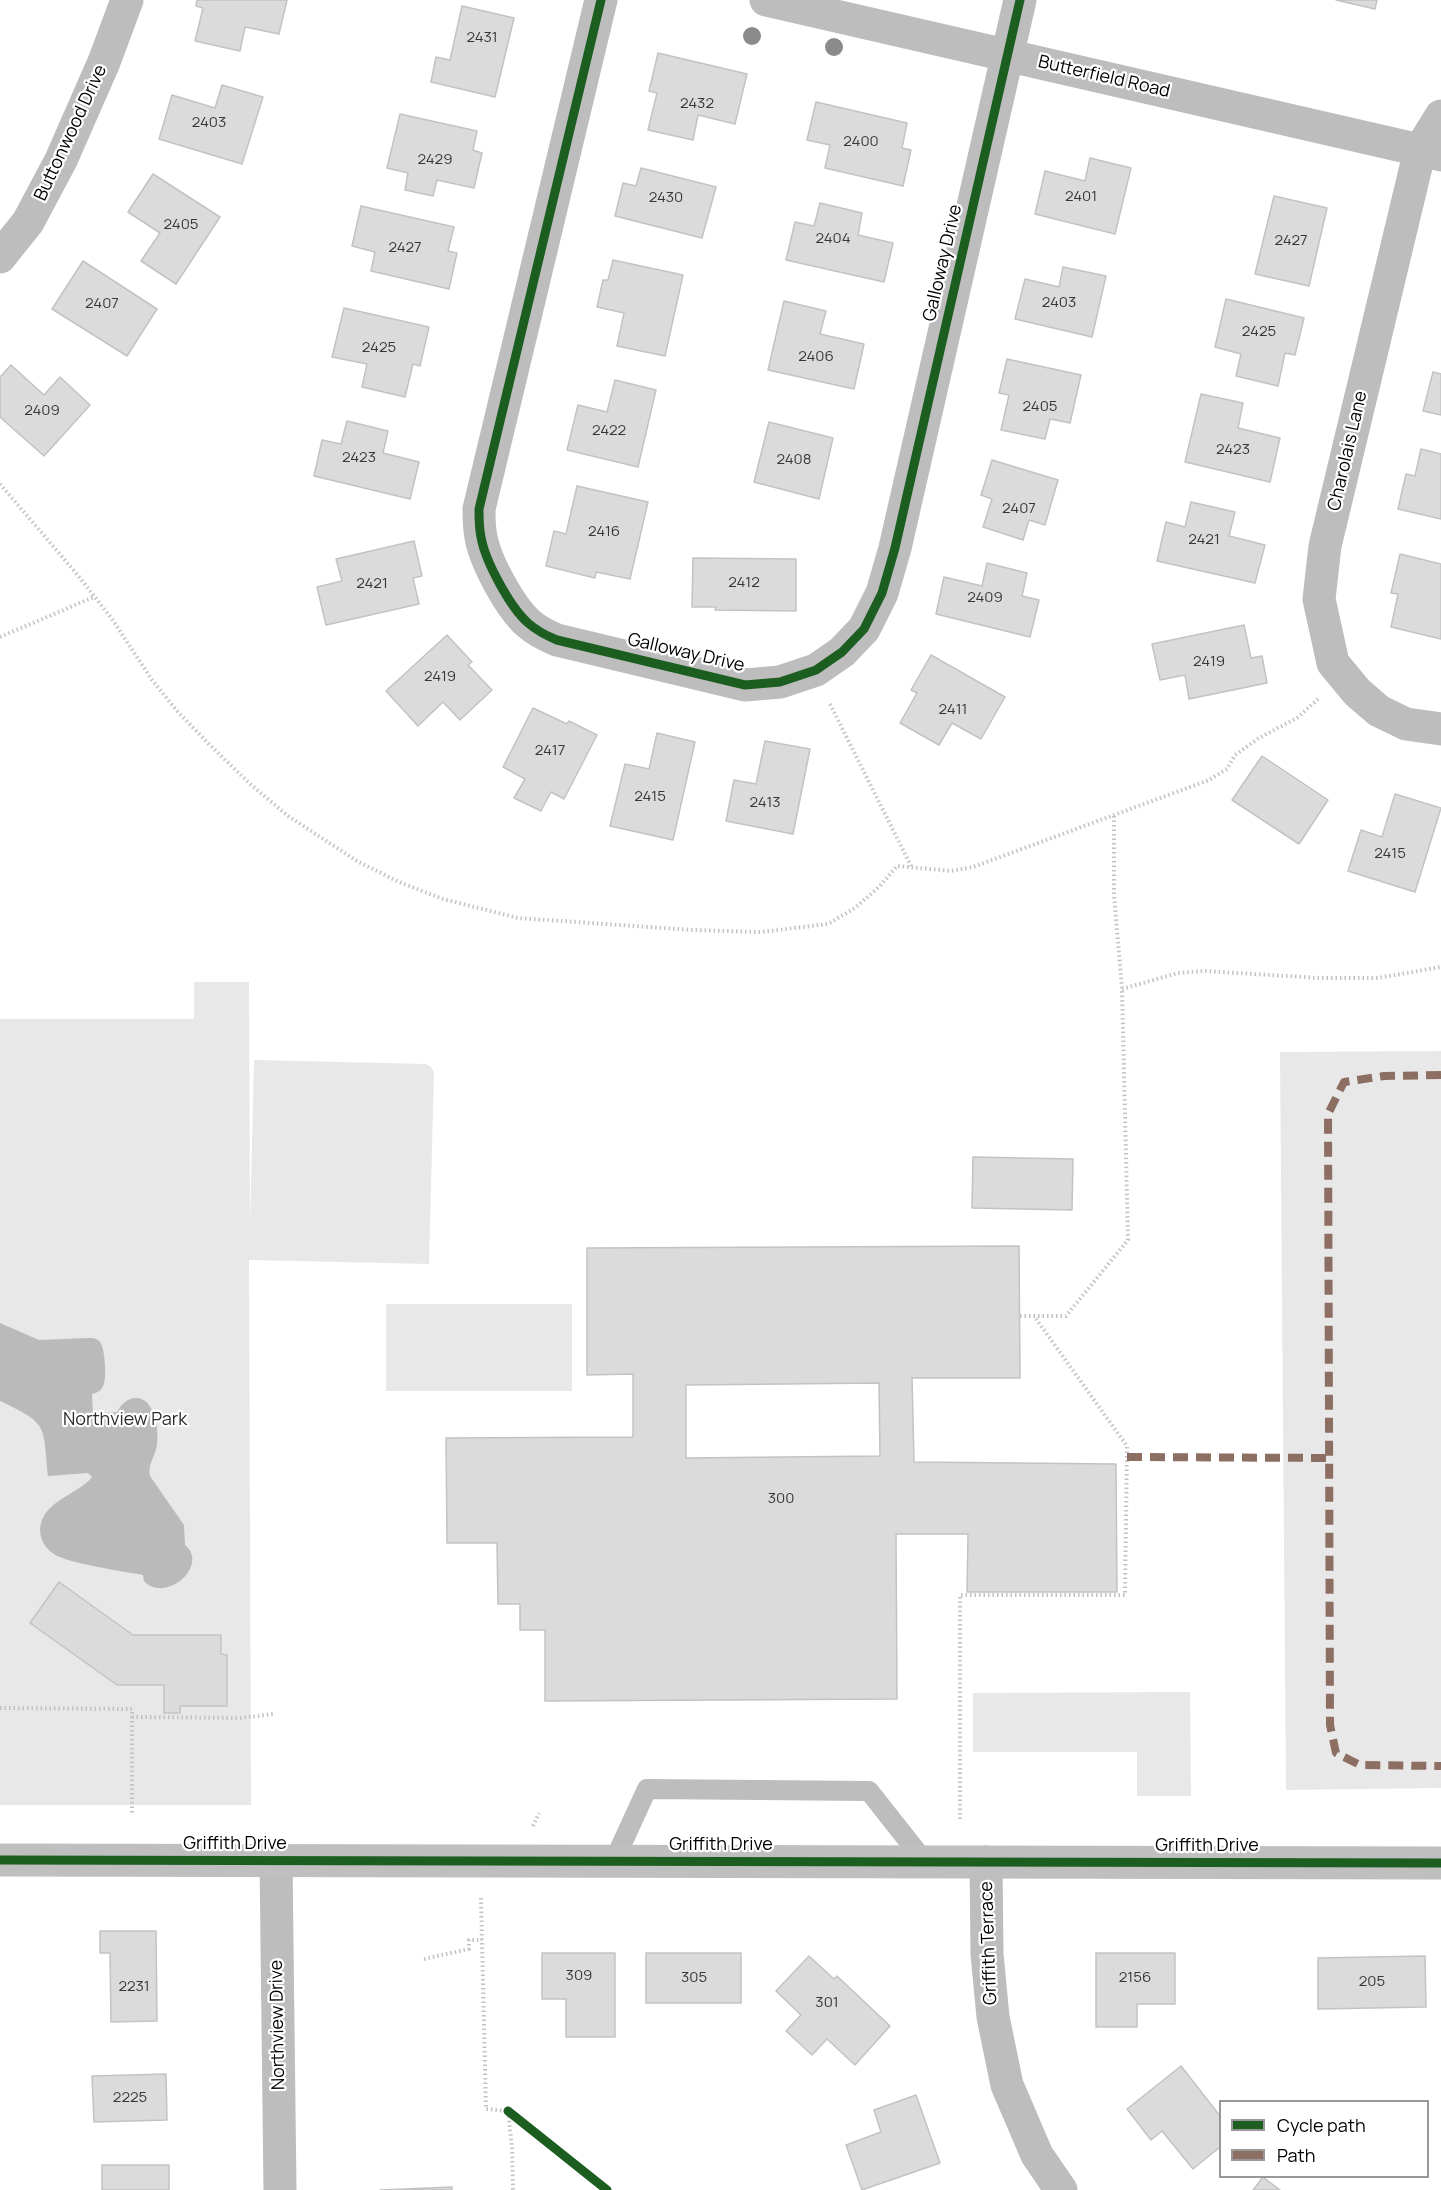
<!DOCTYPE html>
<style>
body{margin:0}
#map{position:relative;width:1441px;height:2190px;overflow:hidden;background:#fff;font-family:Manrope,sans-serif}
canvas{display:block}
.legend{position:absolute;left:1219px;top:2100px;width:210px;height:78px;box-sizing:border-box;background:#fff;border:2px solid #999;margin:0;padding:8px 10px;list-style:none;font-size:18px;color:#000}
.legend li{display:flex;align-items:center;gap:12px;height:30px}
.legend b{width:30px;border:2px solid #999}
</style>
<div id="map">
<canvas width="1441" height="2190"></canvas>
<ul class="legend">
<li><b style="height:8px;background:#1b5e20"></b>Cycle path</li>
<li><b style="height:8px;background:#8d6e63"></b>Path</li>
</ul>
</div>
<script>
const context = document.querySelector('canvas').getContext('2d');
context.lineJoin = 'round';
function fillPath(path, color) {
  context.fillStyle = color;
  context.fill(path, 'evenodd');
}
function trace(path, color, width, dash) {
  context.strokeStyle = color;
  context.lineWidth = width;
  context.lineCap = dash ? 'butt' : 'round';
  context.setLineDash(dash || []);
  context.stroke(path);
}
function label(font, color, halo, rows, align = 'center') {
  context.font = font + ' Manrope,sans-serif';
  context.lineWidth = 4.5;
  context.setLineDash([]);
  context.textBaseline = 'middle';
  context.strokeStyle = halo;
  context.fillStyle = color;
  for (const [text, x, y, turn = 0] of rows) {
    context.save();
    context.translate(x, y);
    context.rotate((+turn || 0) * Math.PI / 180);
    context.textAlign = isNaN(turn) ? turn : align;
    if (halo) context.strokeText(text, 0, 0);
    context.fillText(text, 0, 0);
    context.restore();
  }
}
const green = new Path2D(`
 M194,982H249L250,1226L254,1060L426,1064L431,1067L434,1072L429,1264L249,1260L251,1805H0V1019H194Z
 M1441,1051V1788L1286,1790L1280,1052Z
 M386,1304H572V1391H386Z
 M1190,1692L1191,1796H1137V1752H973V1693Z`);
const water = new Path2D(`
 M0,1323L39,1340L89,1338C95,1338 99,1339 101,1344C105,1350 107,1381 103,1386C101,1391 97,1393 92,1394L93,1414L117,1412C122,1404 126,1399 135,1398C155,1397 159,1430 157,1444C156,1456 147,1464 150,1476L184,1525L185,1545C210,1566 165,1604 144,1581L143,1575C126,1572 66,1563 54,1554C40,1545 36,1528 45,1514C57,1497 80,1492 92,1477L88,1473L48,1476C43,1425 49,1424 0,1401Z`);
const building = new Path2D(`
 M197,0H287L279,34L245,27L240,51L195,41L203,8L196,6Z
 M1336,0H1377L1375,9Z
 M462,6L514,18L495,97L431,82L436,57L450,60Z
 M658,53L747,74L735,124L698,115L693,140L648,130L657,93L649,91Z
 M222,85L263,97L242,164L159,139L172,95L215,108Z
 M816,102L907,123L902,148L911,150L903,186L825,168L830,145L807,140Z
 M400,114L477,131L473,150L482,153L474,188L437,180L433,196L405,190L408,173L387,168Z
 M1090,158L1131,168L1115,234L1035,214L1045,171L1085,181Z
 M641,168L716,187L702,238L615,216L623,183L636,186Z
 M153,174L220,217L176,284L141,261L160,233L128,212Z
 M1274,196L1327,208L1309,286L1255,274Z
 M820,203L862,213L858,235L893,243L884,282L786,260L795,222L814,226Z
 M361,206L454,227L448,251L457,253L449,289L371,271L375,252L352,246Z
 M613,260L683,275L665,356L617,346L624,313L597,307L603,280H608Z
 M83,261L157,309L127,356L52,309Z
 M1063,267L1106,276L1092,337L1015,319L1025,279L1059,287Z
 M1226,299L1304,318L1295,355L1285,353L1278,386L1236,376L1241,354L1215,347Z
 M784,301L826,311L820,334L864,344L854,389L768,370Z
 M344,308L429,327L420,366L413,364L405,397L362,387L367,364L332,357Z
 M1007,359L1081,375L1070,423L1050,419L1045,439L1001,430L1009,395L999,393Z
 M11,365L44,395L60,377L90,405L44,456L0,417V377Z
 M1433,372L1441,374V415L1423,411Z
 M615,380L656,390L638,467L567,450L578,405L607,412Z
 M1201,394L1243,403L1238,428L1280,438L1270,482L1185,462Z
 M347,421L388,431L383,453L419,462L410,499L314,476L322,440L341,444Z
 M769,422L833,438L819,499L754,482Z
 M1421,449L1441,454V519L1398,509L1406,474L1415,476Z
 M992,460L1058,480L1045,525L1029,520L1023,540L983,527L992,499L981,495Z
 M577,486L648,502L630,579L596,572L595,578L546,566L554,531L566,534Z
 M1191,502L1235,512L1229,536L1265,545L1255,583L1157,561L1166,522L1185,527Z
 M414,541L422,576L413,578L419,604L326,625L317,587L342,581L336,559Z
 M1400,554L1441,564V639L1391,627L1398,594L1391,593Z
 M693,558L796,559V611L715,610L716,607H692Z
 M987,563L1027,573L1022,596L1039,600L1030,637L936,614L944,577L982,586Z
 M1244,625L1251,658L1262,656L1267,683L1189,699L1185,675L1160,680L1152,644Z
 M447,635L472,662L468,665L492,690L460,720L443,702L418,726L386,691Z
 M931,655L1005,697L981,739L952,723L939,745L900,723L917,693L911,690Z
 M533,708L567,724L569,721L597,735L564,799L551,792L541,811L514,798L525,779L503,767Z
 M657,733L695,742L673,840L610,826L625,764L649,769Z
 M765,741L810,749L793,834L726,821L734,780L756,784Z
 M1262,756L1328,800L1299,844L1232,800Z
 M1395,794L1441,808L1415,892L1348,871L1361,830L1382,837Z
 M973,1157L1073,1159L1072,1210L972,1208Z
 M1019,1246L1020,1378H912L914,1462L1116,1464L1117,1592H967L968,1534H896L897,1699L545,1701V1630H520V1604H498L497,1543H447L446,1438L633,1437V1374L587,1375V1248ZM879,1383L880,1456L686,1458V1385Z
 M59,1582L133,1635H221V1654L227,1655V1706H180V1713H164V1685H117L30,1623Z
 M100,1931H156L157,2021L111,2022L110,1953H100Z
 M542,1953H615V2037H566V1999H542Z
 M646,1953H741V2003H646Z
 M1096,1953H1175V2004H1137V2027H1096Z
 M809,1956L834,1979L837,1976L890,2026L855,2065L827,2039L812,2055L786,2031L801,2015L776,1991Z
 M1425,1956L1426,2007L1318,2009V1958Z
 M1181,2066L1220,2116V2147L1193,2169L1162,2131L1151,2140L1127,2109Z
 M166,2074L167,2120L94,2122L92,2076Z
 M916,2095L940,2163L862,2190L846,2145L881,2132L874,2110Z
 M102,2165H169V2190H102Z
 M1263,2177L1280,2190H1253Z
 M452,2187V2190H380Z`);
const path = new Path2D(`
 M0,484L76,573L112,619L152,680L178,712L209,744L249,783L288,816L357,861L399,882L443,899L518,918L693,930L761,932L828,924L855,908L880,886L897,866L951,871L973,867L1209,780L1227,769L1235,755L1259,738L1297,718L1318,699
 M0,637L94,597
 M830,704L911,866
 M1122,989L1178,973L1205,971L1319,978H1378L1441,967
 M1020,1316H1066L1128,1240L1122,989L1114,895V816
 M0,1708L132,1709V1814
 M132,1717L241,1718L273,1714
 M960,1819V1595H1125L1127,1446L1034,1316
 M533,1826L539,1813
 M481,1898L486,2109L508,2111L512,2147L513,2190
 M424,1959L469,1949V1940H482`);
const lane = new Path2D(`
 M614,1861L647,1789L869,1791L925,1862`);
const street = new Path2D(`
 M601,0L479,509C479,518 479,528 481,537C485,561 510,607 528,623C536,630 547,636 557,640L745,685L780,682L816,670L842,652L864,629L882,593L895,548L1020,0
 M766,0L1441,155
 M1441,116L1420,150L1325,546L1319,599L1333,663L1357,692L1379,711L1406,724L1441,729
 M0,257L28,222L61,160L104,62L127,0
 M276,1860L280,2190
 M986,1862L987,1954L993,2017L1007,2085L1037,2155L1061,2190`);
const secondary = new Path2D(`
 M0,1860L1441,1863`);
const quiet = new Path2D(`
 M1441,1075L1384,1076L1344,1082L1328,1114L1330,1725L1336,1753L1360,1765L1441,1766
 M1127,1457L1329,1458`);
const cycleway = new Path2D(`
 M601,0L479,509C479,518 479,528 481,537C485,561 510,607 528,623C536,630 547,636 557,640L745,685L780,682L816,670L842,652L864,629L882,593L895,548L1020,0
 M0,1860L1441,1863
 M508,2111L607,2190`);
const trees = [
 [752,36],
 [834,47]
];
const numberNames = [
 ["2431",482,38],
 ["2432",697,104],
 ["2403",209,123],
 ["2400",861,142],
 ["2429",435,160],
 ["2401",1081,197],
 ["2430",666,198],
 ["2405",181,225],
 ["2404",833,239],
 ["2427",1291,241],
 ["2427",405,248],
 ["2403",1059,303],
 ["2407",102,304],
 ["2425",1259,332],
 ["2425",379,348],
 ["2406",816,357],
 ["2405",1040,407],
 ["2409",42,411],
 ["2422",609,431],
 ["2423",1233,450],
 ["2423",359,458],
 ["2408",794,460],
 ["2407",1019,509],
 ["2416",604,532],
 ["2421",1204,540],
 ["2412",744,583],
 ["2421",372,584],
 ["2409",985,598],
 ["2419",1209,662],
 ["2419",440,677],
 ["2411",953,710],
 ["2417",550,751],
 ["2415",650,797],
 ["2413",765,803],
 ["2415",1390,854],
 ["300",781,1499],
 ["309",579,1976],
 ["305",694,1978],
 ["2156",1135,1978],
 ["205",1372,1982],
 ["2231",134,1987],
 ["301",827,2003],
 ["2225",130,2098]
];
const streetNames = [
 ["Butterfield Road",1104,77,13],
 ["Buttonwood Drive",71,133,-65],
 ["Galloway Drive",943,263,-77],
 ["Charolais Lane",1348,451,-77],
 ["Galloway Drive",686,653,13],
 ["Griffith Drive",235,1844],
 ["Griffith Drive",721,1845],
 ["Griffith Drive",1207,1846],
 ["Griffith Terrace",989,1943,-92],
 ["Northview Drive",278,2025,-91]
];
const parkNames = [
 ["Northview Park",125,1420]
];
fillPath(green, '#e8e8e8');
fillPath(water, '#bababa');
fillPath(building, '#dbdbdb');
trace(building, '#c3c3c3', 1.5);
trace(path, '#c2c2c2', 4, [1.5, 3]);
trace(lane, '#bdbdbd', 20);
trace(street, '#bdbdbd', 33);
trace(secondary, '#bfbfbf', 33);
trace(quiet, '#8d6e63', 8, [15, 8]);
trace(cycleway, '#1b5e20', 9);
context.fillStyle = '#8b8b8b';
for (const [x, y] of trees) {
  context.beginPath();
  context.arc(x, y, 9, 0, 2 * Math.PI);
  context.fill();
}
label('15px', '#373737', null, numberNames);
label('18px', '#000', '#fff', streetNames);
label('18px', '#2c2c2c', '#fff', parkNames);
</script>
